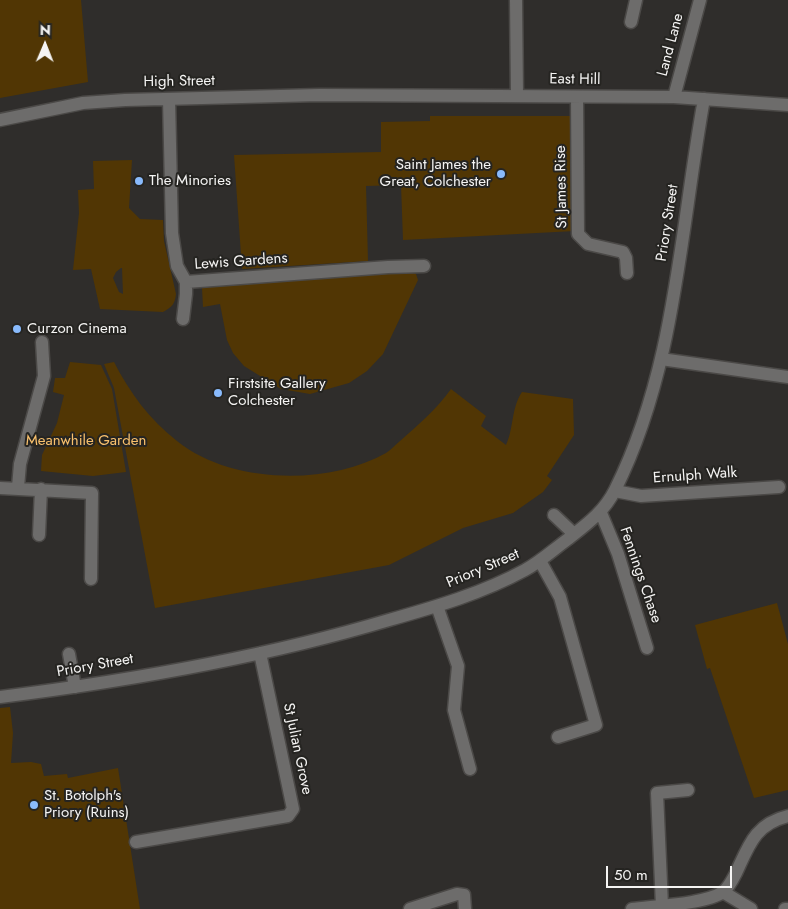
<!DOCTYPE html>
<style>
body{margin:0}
#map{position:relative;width:788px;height:909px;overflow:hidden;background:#2f2d2b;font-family:Jost,sans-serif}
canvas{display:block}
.north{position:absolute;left:20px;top:20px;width:50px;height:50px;-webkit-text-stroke:4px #252421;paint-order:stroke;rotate:1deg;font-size:14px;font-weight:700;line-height:20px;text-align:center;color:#f5f4f3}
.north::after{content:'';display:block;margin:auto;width:18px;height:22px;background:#f5f4f3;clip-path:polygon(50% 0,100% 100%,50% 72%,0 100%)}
.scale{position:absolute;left:606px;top:866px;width:126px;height:22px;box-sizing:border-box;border:2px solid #f5f4f3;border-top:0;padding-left:6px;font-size:15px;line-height:18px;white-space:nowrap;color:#f5f4f3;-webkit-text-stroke:4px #252421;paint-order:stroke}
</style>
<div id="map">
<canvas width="788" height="909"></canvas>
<div class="north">N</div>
<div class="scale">50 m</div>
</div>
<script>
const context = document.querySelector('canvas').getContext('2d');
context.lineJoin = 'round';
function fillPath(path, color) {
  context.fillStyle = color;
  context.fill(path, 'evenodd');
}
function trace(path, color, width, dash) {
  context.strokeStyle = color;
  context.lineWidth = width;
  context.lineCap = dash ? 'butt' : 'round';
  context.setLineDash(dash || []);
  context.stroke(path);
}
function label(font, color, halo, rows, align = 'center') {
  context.font = font + ' Jost,sans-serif';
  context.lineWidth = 4;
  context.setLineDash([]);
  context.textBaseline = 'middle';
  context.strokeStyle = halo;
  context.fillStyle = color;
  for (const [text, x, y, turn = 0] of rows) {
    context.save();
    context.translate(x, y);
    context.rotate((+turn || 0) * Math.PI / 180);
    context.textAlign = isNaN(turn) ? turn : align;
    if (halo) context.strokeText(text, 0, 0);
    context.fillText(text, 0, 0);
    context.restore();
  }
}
const green = new Path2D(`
 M0,0H81L88,82L0,98Z
 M430,116H573L575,231L403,240L401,185L366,186L368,261L242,269L234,155L381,152V122L430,121Z
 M132,160L129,208L140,219L163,220L164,241L176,294C175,304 172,307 163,312L100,309L91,269L73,270L79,213L78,190L94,189L93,161ZM121,268H122L123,294L119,292L113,278L116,272Z
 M410,272L416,274L418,280L383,354L367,371L349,383L310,394L281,389L244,366L233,353L227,340L220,304L203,307L202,288L208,285Z
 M70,362L101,365L112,389L126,472L93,476L41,471L42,455L57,423L64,395L53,392L55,378H65Z
 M114,362C130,393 149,419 177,441C230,484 328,486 386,453C391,450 396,444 400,441C418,425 437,409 451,389L486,416L481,426L506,445C514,428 511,408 522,392L573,399L574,435L547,476L552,480L543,492L513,513L463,528L389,565L155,608L114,388L104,364Z
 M777,603L788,644V790L754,798L710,668L707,669L695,625Z
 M10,707L13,733L11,763L31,762L41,764L44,776L67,774L68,778L118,768L140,909H0V708Z`);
const minor = new Path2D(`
 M516,0L517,95
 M631,22L636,0
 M577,97L578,234L588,244L623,252L626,258L627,273
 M674,97L700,0
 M169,99L172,233L177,266L186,282L388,267L424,266
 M0,120L83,103L125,100L319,95L674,97L788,105
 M183,319L186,294V282
 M661,359L788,377
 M18,487L20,464L44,376L42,342
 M0,488L92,493L91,579
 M615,491L641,496L779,487
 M601,513L618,554L647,648
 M554,515L574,534
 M39,535L41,489
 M540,561L560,597L596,725L558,737
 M437,606L458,666L454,710L470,769
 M69,654L75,687
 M0,697C128,681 265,657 389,620C435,607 483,593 525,570C540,562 553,550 568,539C587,524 604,512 615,490C676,368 680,230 704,99
 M136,842L288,816L293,809L260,653
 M723,892L751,909
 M662,906L657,793L688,790
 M410,909L457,894L464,895L465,909
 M632,909C654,906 706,904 723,892C728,888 733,879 736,873C749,845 755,824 788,816
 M785,909H788`);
const markers = [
 [501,174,5,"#89bafc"],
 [139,181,5,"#89bafc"],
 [17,329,5,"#89bafc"],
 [218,393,5,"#89bafc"],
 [34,805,5,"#89bafc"]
];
const streetNames = [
 ["Land Lane",671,45,-75],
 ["East Hill",575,80,1],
 ["High Street",179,82,-1],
 ["St James Rise",562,187,-91],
 ["Priory Street",668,223,-81],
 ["Lewis Gardens",241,262,-4],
 ["Ernulph Walk",695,476,-4],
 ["Priory Street",483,569,-23],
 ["Fennings Chase",640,575,71],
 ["Priory Street",95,666,-10],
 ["St Julian Grove",297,749,78]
];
const poiNames = [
 ["Saint James the",491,165,"right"],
 ["Great, Colchester",491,182,"right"],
 ["The Minories",149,181],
 ["Curzon Cinema",27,329],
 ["Firstsite Gallery",228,384],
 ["Colchester",228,401],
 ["St. Botolph's",44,796],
 ["Priory (Ruins)",44,813]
];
const parkNames = [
 ["Meanwhile Garden",86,441]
];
fillPath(green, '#513604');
trace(minor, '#4b4947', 15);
trace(minor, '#6d6c6b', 12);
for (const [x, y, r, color] of markers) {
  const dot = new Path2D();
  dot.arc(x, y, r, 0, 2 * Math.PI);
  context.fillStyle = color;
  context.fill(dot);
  trace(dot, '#252421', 2);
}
label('15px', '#f5f4f3', '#252421', streetNames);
label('15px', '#f5f4f3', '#252421', poiNames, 'left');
label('15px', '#f9c16d', '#252421', parkNames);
</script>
